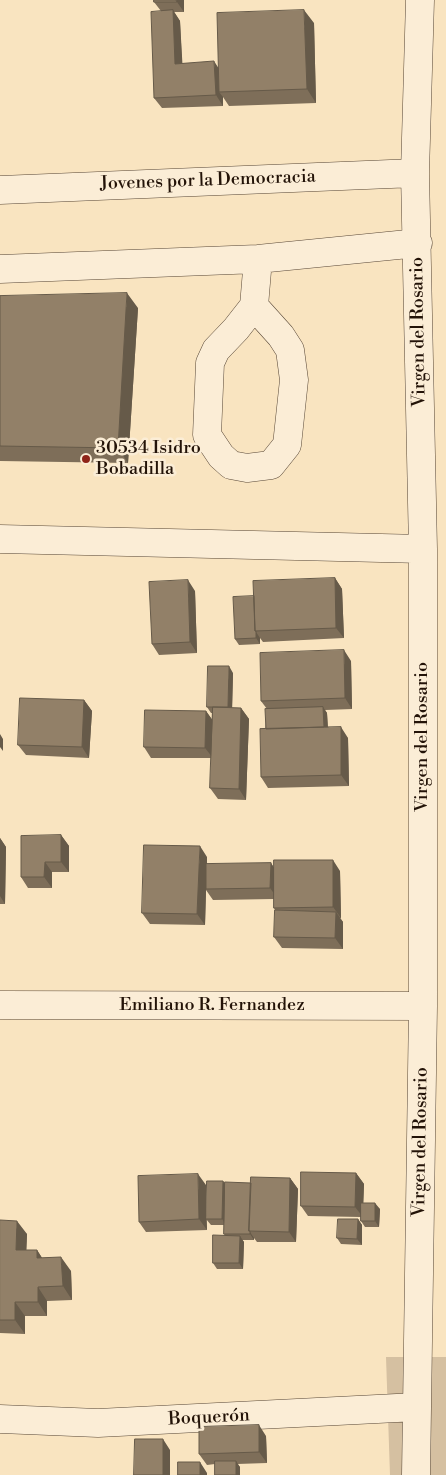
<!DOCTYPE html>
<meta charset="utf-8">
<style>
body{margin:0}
canvas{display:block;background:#f9e4c0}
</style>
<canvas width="446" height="1475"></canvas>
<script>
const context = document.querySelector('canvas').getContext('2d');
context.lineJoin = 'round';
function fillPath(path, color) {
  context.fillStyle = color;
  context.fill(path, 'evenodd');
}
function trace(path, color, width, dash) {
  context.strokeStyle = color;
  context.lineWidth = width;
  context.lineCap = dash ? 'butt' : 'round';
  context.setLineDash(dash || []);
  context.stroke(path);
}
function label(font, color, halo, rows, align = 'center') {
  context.font = font + ' "Libre Bodoni",serif';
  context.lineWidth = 5;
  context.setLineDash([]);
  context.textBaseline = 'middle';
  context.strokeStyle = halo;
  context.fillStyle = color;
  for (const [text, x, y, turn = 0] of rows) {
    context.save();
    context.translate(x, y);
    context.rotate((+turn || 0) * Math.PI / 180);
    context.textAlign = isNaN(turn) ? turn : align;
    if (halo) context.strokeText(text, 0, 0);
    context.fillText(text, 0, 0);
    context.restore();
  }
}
const green = new Path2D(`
 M386,1357H446V1475H390Z`);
const minor = new Path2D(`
 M0,190L415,173
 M0,269L258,259L418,243
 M254,306L281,336L290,350L294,380L287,445L271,465L247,468L231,465L221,456L207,435L210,363L216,350L236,329L254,306L258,259
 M0,539L423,549
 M0,1005L423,1006
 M0,1419L98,1423L417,1407
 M416,1475L423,1006V549L415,173L420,0`);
const wall = new Path2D(`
 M184,0V12H174L180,21L182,63L219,68L314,23L316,103L229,106L223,97V106L162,108L154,98L161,11L154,2Z
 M0,296L138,308L128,463L0,461Z
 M335,578L342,589L344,638L263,642L260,638V644L239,645L235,639L254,596Z
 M195,591L197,653L159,655L152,644Z
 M351,661L352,709L325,710L327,713L328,727L348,738L349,786L268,788L261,777L267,709L261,701Z
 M233,673L232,708H241L249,719L246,800L218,799L210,788L211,758H151L144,747L206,711L212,720V713H211L207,707Z
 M84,700L92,711L89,758L26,755L18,745Z
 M61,835L69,846V872H52V888H28L21,877Z
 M0,838L6,847L5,904H0Z
 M207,857V864L271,863L274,868L340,871L341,918H340L343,922V949L282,948L274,937L275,910L274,908V899L213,900L206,890L205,925L150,924L142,913Z
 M356,1173L364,1184L363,1203L380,1209L379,1227H365L361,1221V1217L308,1216L301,1206Z
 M290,1178L298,1189L296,1242H257L254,1238V1240H242L244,1242L243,1269H217L213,1263L225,1236L224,1234V1225H211L206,1219L207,1230L146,1232L139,1222L206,1185V1216L223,1181L225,1184L251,1183Z
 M358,1219L362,1225V1245L341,1244L337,1238Z
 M0,1220L27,1234L26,1250H37L42,1258L71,1271L72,1300L47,1301V1316H25V1334L0,1333Z
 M266,1436L267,1463L237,1464L240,1467L215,1464L207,1465L199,1454Z`);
const shadedWall = new Path2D(`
 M176,0H184V12L177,2Z
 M173,10L180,21L183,74L175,64Z
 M304,10L314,23L316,103L307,89Z
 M214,61L221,72L219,92L223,97V106L216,95Z
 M127,293L138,308L128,463L118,448Z
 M335,578L342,589L344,638L336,628Z
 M188,580L195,591L197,653L190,642Z
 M256,632L260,638V644L256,638Z
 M344,650L351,661L352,709L345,698Z
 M229,666L233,673L232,713L228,707Z
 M84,700L92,711L89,758L82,747Z
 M323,707L327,713L328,733L324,727Z
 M241,708L249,719L246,800L239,789Z
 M206,711L214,722L213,758L205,748Z
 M341,727L348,738L349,786L341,775Z
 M0,734L3,739V751L0,747Z
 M61,835L69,846V872L61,862Z
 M0,838L6,847L5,904L0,896Z
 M200,846L207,857L205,925L197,914Z
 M333,860L340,871L341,918L333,907Z
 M45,862L52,872V888L44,877Z
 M271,863L278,874V899L270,888Z
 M336,912L343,922V949L335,938Z
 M356,1173L364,1184L363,1217L355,1207Z
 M198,1174L206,1185L207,1230L199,1219Z
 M290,1178L298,1189L296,1242L289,1232Z
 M223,1181L227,1187L226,1225L222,1219Z
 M375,1203L380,1209L379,1227L375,1221Z
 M358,1219L362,1225V1245L357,1239Z
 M17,1221L27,1234L26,1264L16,1250Z
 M250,1232L254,1238V1240L250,1234Z
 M240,1236L244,1242L243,1269L239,1263Z
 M37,1250L46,1264L37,1258Z
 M61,1257L71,1271L72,1300L63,1286Z
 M38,1287L47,1301V1316L38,1302Z
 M15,1302L25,1316V1334L15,1320Z
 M259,1425L266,1436L267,1463L259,1452Z
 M163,1439L170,1450V1475H163Z
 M236,1461L240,1467V1475H236Z
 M200,1462L207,1473V1475H200Z`);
const building = new Path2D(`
 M154,0H176L177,2H154Z
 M173,10L175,64L214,61L216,95L154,98L151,12Z
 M304,10L307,89L219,92L217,13Z
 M127,293L118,448L0,446V296Z
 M335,578L336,628L255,631L253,581Z
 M188,580L190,642L152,644L149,582Z
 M254,596L255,631H256V638L235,639L233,597Z
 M344,650L345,698L261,701L260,653Z
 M208,666H229L228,707H207Z
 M20,698L84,700L82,747L18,745Z
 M213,707L241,708L239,789L210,788Z
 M323,707L324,727L266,729L265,709Z
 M145,710L206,711L205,748L144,747Z
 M341,727V775L261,777L260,729Z
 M61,835V862H45L44,877H21V836Z
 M144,845L200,846L197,914L142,913Z
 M274,860H333V907L274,908Z
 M271,863L270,888L206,889V864Z
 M275,910L336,912L335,938L274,937Z
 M301,1172L356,1173L355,1207L301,1206Z
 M198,1174L199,1219L139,1222L138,1176Z
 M251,1177L290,1178L289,1232L249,1231Z
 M207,1181H223L222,1219H206Z
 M225,1182L251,1183L249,1231H250V1234H224Z
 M361,1203H375V1221H361Z
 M338,1219H358L357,1239L337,1238Z
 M0,1220L17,1221L16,1250H37V1258L61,1257L63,1286L38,1287V1302H15V1320H0Z
 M213,1235L240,1236L239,1263H213Z
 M259,1425V1452L199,1454V1427Z
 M135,1439H163V1475H134Z
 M215,1461H236V1475H215Z
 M178,1462H200V1475H178Z`);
const markers = [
 [86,459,5,"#8f2418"]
];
const streetNames = [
 ["Jovenes por la Democracia",208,181,-2],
 ["Virgen del Rosario",419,332,-91],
 ["Virgen del Rosario",423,737,-90],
 ["Emiliano R. Fernandez",212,1006],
 ["Virgen del Rosario",421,1142,-89],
 ["Boquerón",209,1418,-3]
];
const poiNames = [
 ["30534 Isidro",96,449],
 ["Bobadilla",96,470]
];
fillPath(green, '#d5c0a1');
trace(minor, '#584736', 29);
trace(minor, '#fbedd6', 28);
fillPath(wall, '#7e6e59');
fillPath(shadedWall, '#665a49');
fillPath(building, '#928068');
trace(building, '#665a49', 1);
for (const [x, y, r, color] of markers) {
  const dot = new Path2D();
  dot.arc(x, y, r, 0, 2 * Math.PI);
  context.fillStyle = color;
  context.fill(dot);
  trace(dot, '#fbedd6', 2);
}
label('18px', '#231308', '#fbedd6', streetNames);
label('18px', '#231308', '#fbedd6', poiNames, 'left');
</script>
